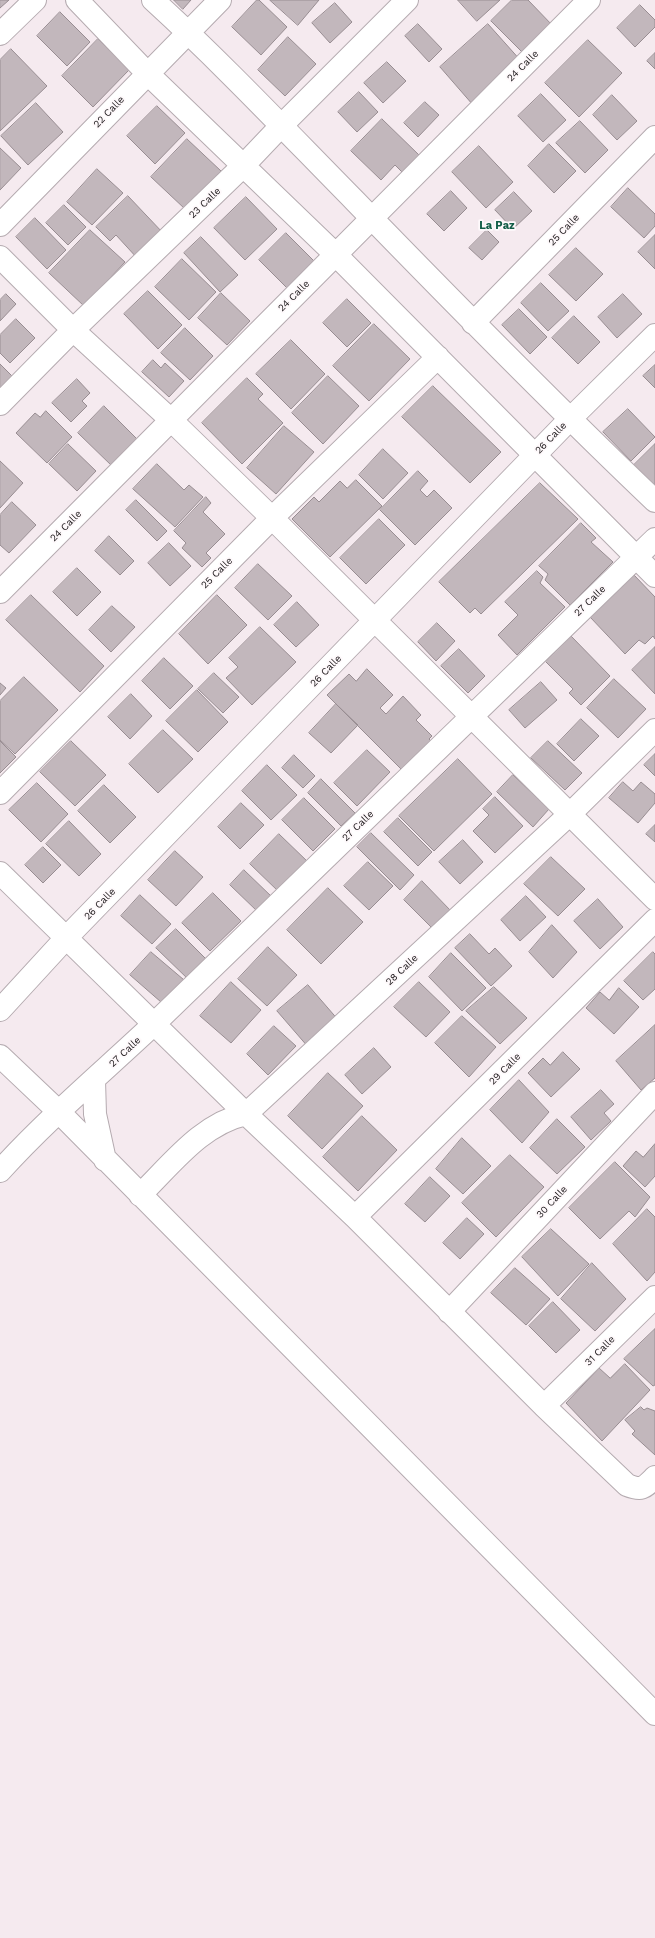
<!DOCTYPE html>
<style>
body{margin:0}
canvas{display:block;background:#f5eaef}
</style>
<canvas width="655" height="1938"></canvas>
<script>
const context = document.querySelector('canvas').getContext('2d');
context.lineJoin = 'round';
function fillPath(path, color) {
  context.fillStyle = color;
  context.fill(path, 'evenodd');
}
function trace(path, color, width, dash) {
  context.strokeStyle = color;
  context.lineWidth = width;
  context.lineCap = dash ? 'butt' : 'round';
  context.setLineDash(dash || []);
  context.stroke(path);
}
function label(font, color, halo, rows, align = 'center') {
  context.font = font + ' "Work Sans",sans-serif';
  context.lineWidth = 3.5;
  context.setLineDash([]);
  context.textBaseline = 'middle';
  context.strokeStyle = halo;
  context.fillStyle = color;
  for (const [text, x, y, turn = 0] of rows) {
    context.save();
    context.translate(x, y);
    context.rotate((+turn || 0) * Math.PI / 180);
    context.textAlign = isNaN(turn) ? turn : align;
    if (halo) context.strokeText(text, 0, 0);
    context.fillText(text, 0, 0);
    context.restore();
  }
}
const building = new Path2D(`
 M0,0H9L0,8Z
 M174,0H191L183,9Z
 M257,0H259L287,27L261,55L232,27Z
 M270,0H319L298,25Z
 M458,0H500L477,21Z
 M512,0H528L554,27L525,55L491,21Z
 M335,3L352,22L330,43L312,23Z
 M640,5L655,20V27L635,47L617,28Z
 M60,12L90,42L67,66L37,36Z
 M418,24L442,49L429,62L405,36Z
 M488,24L522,62L473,105L440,67Z
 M288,37L316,64L285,96L258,70Z
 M98,39L129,70L93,107L62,76Z
 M588,40L622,73L579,117L545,83Z
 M11,49L47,86L0,131V60Z
 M655,53V69L647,61Z
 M387,62L406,81L383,103L364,83Z
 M359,92L378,112L357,132L338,112Z
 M541,94L566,120L543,142L518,116Z
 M612,95L637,121L617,140L593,115Z
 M425,102L439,115L418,137L404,123Z
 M36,103L63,132L28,165L1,136Z
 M157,106L185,133L155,164L127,136Z
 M382,119L419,155L402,172L395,165L381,180L351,151Z
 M580,121L608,150L585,173L556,143Z
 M187,139L221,171L185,209L151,177Z
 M549,144L576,171L554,193L528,166Z
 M479,146L513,182L486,208L452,172Z
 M0,148L21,168L0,190Z
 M97,169L123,193L92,225L67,202Z
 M628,188L655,214V226L644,238L611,207Z
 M451,191L467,208L444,231L427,214Z
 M514,192L532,211L513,229L495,210Z
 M128,196L164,234L138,259L116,235L110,241L96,227Z
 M246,197L277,229L245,260L214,228Z
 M64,205L86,227L68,245L46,223Z
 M35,218L66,250L47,269L16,237Z
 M90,230L125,262L84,306L49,273Z
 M487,230L499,242L482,260L469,248Z
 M286,233L315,262L288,289L259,260Z
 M655,235V269L638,252Z
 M201,237L238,275L220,292L184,253Z
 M576,248L603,274L576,301L549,275Z
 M182,259L216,292L189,320L155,287Z
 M541,283L569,311L548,331L521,303Z
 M148,291L182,325L158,349L124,314Z
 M221,293L250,321L227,345L198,318Z
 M6,294L16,304L0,321V300Z
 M623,294L642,314L617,338L598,317Z
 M347,299L371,323L347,347L323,323Z
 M519,309L547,337L530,354L502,325Z
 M574,316L600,342L578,364L552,338Z
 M16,319L35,338L10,363L0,353V335Z
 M374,324L410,359L369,401L333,366Z
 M185,328L213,356L190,380L161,353Z
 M291,340L325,374L291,409L256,374Z
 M153,360L161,368L165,363L184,381L169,397L142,372Z
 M0,364L14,378L0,393Z
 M655,365V388L643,376Z
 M328,376L359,406L323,444L292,413Z
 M247,378L263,394L258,399L283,423L242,464L202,423Z
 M77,379L90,393L82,401L87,406L71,422L52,403Z
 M433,386L501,452L470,483L402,417Z
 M104,406L139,441L113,467L78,433Z
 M628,409L655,437L631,461L603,432Z
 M46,411L72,437L47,463L16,433L35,413L40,417Z
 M284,426L314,452L276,494L247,468Z
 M68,444L96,471L77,491L49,464Z
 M655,444V487L633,466Z
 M383,449L408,473L383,499L359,475Z
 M0,461L23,483L0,508Z
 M157,464L184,490L189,485L203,497L175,527L133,489Z
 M418,471L428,481L420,490L427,497L434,490L452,508L415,545L380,510Z
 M356,480L382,506L330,557L292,519L314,497L319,502L340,481L347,488Z
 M540,483L578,519L481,614L475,608L470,613L439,582Z
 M206,497L211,503L203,512L225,534L206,553L211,558L202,567L182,548L186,543L174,531Z
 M136,500L167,531L157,541L126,510Z
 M12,502L36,525L9,553L0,545V515Z
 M379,519L405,545L366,584L340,558Z
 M581,523L596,538L591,542L613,562L570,605L545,580L548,574L539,566Z
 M109,536L134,561L120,575L95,551Z
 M169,543L191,566L170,586L148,563Z
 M258,564L292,596L268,620L235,588Z
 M77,568L101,592L77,616L53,592Z
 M537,571L543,577L540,583L565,607L517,655L498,635L518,615L505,602Z
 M634,575L655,597V639L653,636L645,644L639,640L625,654L590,617Z
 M31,595L104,666L80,692L6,620Z
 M217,595L247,625L208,664L179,634Z
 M297,602L319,625L296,647L274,625Z
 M112,606L135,627L111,652L89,630Z
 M437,623L455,641L436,661L418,642Z
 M260,627L296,662L252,705L226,678L238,667L229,658Z
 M571,636L610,676L581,705L569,693L573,689L546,662Z
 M655,647V694L632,670Z
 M459,649L485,676L468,693L441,666Z
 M164,658L193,686L170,709L142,681Z
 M367,669L393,695L380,708L386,714L403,696L421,715L416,720L432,736L429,739L435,745L406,774L327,695L349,674L356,681Z
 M214,673L239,697L223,713L198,689Z
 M24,677L58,710L15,754L0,740V701Z
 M614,679L646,709L618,738L587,708Z
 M541,682L557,700L525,728L509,710Z
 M0,683L6,688L0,695Z
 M197,690L228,722L198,752L166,721Z
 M131,694L152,716L130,739L108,717Z
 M336,704L358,725L331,753L309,733Z
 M581,719L599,736L574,761L557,744Z
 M163,730L193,759L158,793L129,764Z
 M0,741L16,757L0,773Z
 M71,741L106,775L75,806L40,772Z
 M548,741L582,773L565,790L531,758Z
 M367,750L390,772L357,806L334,783Z
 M655,754V776L644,765Z
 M294,755L315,776L303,788L282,768Z
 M458,759L492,794L434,851L399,816Z
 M267,765L297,795L271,820L242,791Z
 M513,775L549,809L533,827L497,792Z
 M321,779L355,813L341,826L308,793Z
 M623,782L633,791L641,782L655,794V803L638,823L609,798Z
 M37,783L68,814L41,842L9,810Z
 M104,785L136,817L110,843L78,811Z
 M495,797L523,826L495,853L473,831L489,815L483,809Z
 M304,798L335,829L313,851L282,820Z
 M241,803L264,825L240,849L218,827Z
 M398,818L432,852L418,866L384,832Z
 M69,821L101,854L79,876L46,844Z
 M655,825V842L646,834Z
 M371,833L414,875L400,890L357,847Z
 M279,834L308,862L279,892L250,864Z
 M463,840L483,862L460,884L439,862Z
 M43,847L61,865L43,883L25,865Z
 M175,851L203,877L176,906L148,880Z
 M551,857L585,889L558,916L524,884Z
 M368,862L393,886L369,910L344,886Z
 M244,870L272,897L258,912L230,885Z
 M422,881L451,911L433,929L404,900Z
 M328,888L363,922L321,964L287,930Z
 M213,893L241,921L210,951L182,923Z
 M140,895L171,924L152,944L121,916Z
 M526,896L546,917L520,941L501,920Z
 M598,899L623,927L600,949L574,921Z
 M552,925L577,952L553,978L529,952Z
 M176,929L209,962L190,981L156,948Z
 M470,934L489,954L495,948L512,966L491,986L455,948Z
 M268,947L297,975L267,1006L238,979Z
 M151,952L190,985L169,1009L130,975Z
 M653,952L655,954V989L643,1000L624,981Z
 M451,953L486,988L462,1011L429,977Z
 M231,982L261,1010L231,1043L200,1016Z
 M419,982L450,1012L426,1037L394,1007Z
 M308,985L340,1022L309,1048L277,1011Z
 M494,987L527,1018L500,1044L466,1011Z
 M619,988L639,1007L614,1034L586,1008L600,992L609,1000Z
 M462,1016L496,1047L469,1077L435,1043Z
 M655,1025V1078L641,1090L616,1061Z
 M274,1026L296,1046L268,1075L247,1054Z
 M374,1048L391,1067L362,1094L345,1075Z
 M563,1052L580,1069L551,1097L528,1073L543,1058L550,1065Z
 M328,1073L363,1106L322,1149L288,1116Z
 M519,1080L549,1112L522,1143L490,1110Z
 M601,1090L614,1104L604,1113L611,1121L591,1140L571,1117Z
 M362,1116L397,1150L358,1191L323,1157Z
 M557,1119L585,1147L557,1174L530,1148Z
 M462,1138L491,1166L463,1194L436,1169Z
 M655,1144V1176L645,1187L623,1166L636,1151L643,1157Z
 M510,1155L544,1187L496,1237L462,1203Z
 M615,1162L650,1197L635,1217L629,1211L600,1239L569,1208Z
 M430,1177L450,1196L425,1222L405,1204Z
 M647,1209L655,1217V1272L647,1281L613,1244Z
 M467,1218L484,1234L460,1259L443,1243Z
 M551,1229L589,1264L558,1296L522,1257Z
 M592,1263L626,1299L595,1331L561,1299Z
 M515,1268L550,1299L526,1325L491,1293Z
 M553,1302L580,1330L556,1353L529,1326Z
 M655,1329V1385L653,1386L624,1359Z
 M625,1364L650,1390L602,1441L566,1403L599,1368L610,1378Z
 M641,1407L644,1410L647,1408L655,1411V1455L632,1434L635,1431L625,1420Z`);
const minor = new Path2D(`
 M77,0L147,73L335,254L655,576
 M153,0C223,64 288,133 355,201C454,303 552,403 655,501
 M0,34L35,0
 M0,225L220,0
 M0,257L73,330L170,419L272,518L655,899
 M473,323L655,137
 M0,404L73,330L242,167L281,126L407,0
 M0,592L589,0
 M0,793L272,518L438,357
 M0,873L246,1114L355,1217L544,1406L627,1485C642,1491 644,1488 655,1477
 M0,1010L67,937L569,420L655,335
 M0,1056L58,1111L655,1714
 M94,1080L95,1114L105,1160
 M0,1171C48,1118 103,1072 155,1023L655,539
 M140,1195C172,1164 201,1124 246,1114L570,814L655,730
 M355,1217L655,920
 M449,1312L655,1093
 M544,1406L655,1297`);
const streetNames = [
 ["24 Calle",523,66,-45],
 ["22 Calle",109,112,-46],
 ["23 Calle",205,203,-44],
 ["25 Calle",564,230,-46],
 ["24 Calle",294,296,-45],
 ["26 Calle",551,438,-46],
 ["24 Calle",66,526,-45],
 ["25 Calle",217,573,-45],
 ["27 Calle",590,601,-44],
 ["26 Calle",326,671,-46],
 ["27 Calle",358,826,-44],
 ["26 Calle",100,904,-46],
 ["28 Calle",402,970,-43],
 ["27 Calle",125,1052,-43],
 ["29 Calle",505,1069,-45],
 ["30 Calle",552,1202,-47],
 ["31 Calle",600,1351,-45]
];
const neighbourhoodNames = [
 ["La Paz",497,226]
];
fillPath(building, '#c2b7bc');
trace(building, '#988d92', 1);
trace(minor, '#b5abb0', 24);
trace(minor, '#fff', 22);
label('10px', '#181416', '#fef9fb', streetNames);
label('bold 11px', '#125d47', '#fef9fb', neighbourhoodNames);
</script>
